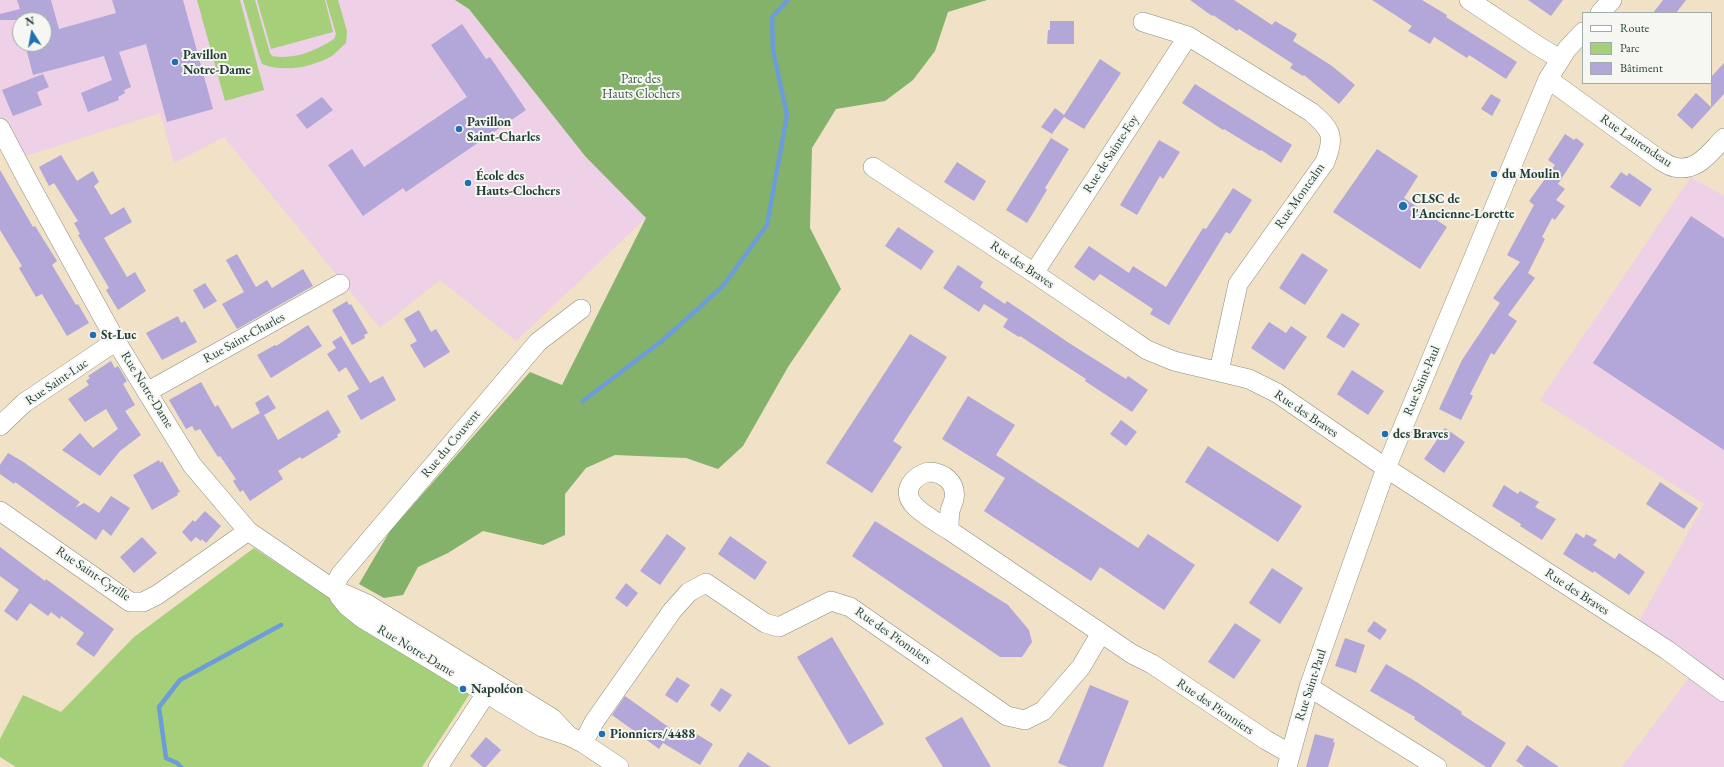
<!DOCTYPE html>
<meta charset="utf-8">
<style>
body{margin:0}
#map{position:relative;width:1724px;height:767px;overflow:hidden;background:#f1e1c6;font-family:"EB Garamond",serif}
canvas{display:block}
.legend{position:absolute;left:1582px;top:12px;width:130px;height:72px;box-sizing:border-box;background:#f6f6f2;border:1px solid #a0aca6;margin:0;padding:5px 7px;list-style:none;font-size:12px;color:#1f3d34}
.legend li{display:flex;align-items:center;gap:8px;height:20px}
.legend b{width:20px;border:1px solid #a0aca6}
.north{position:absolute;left:12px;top:12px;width:40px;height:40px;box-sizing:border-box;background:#f6f6f2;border:1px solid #a0aca6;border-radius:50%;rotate:349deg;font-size:11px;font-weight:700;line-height:16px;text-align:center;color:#1f3d34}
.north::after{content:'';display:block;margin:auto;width:14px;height:18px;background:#1f6fb2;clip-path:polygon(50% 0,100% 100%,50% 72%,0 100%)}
</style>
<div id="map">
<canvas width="1724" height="767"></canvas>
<ul class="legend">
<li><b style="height:5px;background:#fff"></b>Route</li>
<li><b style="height:11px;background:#a6cf7a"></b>Parc</li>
<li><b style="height:11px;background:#b2a7d8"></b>Bâtiment</li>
</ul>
<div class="north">N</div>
</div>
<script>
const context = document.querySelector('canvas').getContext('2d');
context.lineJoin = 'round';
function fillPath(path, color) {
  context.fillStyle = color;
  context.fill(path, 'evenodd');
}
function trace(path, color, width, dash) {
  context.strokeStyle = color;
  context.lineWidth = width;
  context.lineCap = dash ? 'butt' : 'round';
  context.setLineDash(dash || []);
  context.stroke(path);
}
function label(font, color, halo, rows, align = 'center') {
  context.font = font + ' "EB Garamond",serif';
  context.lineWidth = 4;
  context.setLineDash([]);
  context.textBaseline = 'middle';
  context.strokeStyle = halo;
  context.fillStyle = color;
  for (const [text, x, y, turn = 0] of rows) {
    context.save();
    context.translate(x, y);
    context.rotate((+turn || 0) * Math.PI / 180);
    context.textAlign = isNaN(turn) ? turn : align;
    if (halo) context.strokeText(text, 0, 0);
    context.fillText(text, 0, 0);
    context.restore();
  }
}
const built = new Path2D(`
 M0,0H798L646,218L516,341L440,280L380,328L224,137L174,163L160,113L13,160L0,131ZM20,20H44V44H20Z
 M1691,177L1724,196V767H1622L1689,678L1631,636L1704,504L1540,400Z`);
const green = new Path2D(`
 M197,0H240L264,90L225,101Z
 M243,0H255L270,53L272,56C295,60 315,51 334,39L336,34L326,0H338L347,31L346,43C341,47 337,52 332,56C313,67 283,73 262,64L259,56Z
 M257,0H325L333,32L271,49Z
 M254,548L471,692L422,767H16L0,757V739L23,695L61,712L134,637Z`);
const forest = new Path2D(`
 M455,0H987L948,12L935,51L913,80L885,101L836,109L812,148L810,228L841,289L788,367L743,446L718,469L686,458L615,455L586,468L565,494V535L543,545L483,531L448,553L418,567L403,595L384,598L359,584L390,531L530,372L562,385L646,218L585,156L469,9Z`);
const stream = new Path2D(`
 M583,401L663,340L723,286L767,225L787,115L773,50L772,17L788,0
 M181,767L177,763L166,758L159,707L180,680L281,625`);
const building = new Path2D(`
 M17,0H51L59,29L116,13L112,0H183L213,109L167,122L146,44L119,52L131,87L124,90L125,93L118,97L119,100L88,112L81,93L112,80L104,56L33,75L25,44H44V20H0V14L20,9Z
 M1190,0H1234L1272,25L1275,21L1297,34L1293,41L1332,66L1355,85L1339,104L1304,75L1303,76L1290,68L1293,64L1239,29L1237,31L1213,15L1212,16Z
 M1372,0H1422L1447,15L1446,17L1517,62L1506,79L1469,55L1467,58L1434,37L1430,44L1408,31L1412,26Z
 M1528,0H1563L1551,16Z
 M1663,0H1686L1676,13H1653Z
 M1050,21H1074V44H1047L1048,30H1050Z
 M462,24L486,59L490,57L526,110L406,192L403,188L363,216L328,165L352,149L364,167L467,97L431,45Z
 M1100,59L1121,73L1084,129L1064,117L1052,134L1041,127L1055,108L1064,115Z
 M1724,63V94L1692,129L1677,115L1696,93L1711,107V77Z
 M43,74L49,87L37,92L42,105L13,116L2,90Z
 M1195,84L1292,145L1281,163L1261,150L1260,151L1224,129L1223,130L1182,103Z
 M1491,94L1501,100L1492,116L1481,109Z
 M322,97L333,110L307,129L296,115Z
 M1565,134L1574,140L1576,138L1584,144L1558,184L1565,189L1556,200L1565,206L1555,220L1552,218L1542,237L1545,239L1528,273L1535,278L1508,315L1517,321L1494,355L1491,353L1470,394L1473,396L1461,420L1439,409L1462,360L1500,303L1493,298L1520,262L1507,255L1534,205L1529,201L1555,165L1548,160Z
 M1051,138L1069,149L1045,188L1047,190L1027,223L1006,210Z
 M1159,140L1180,152L1163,179L1160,176L1137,215L1120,205Z
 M1377,149L1418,176L1404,198L1447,227L1420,269L1333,212Z
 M61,155L77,181L93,171L99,182L94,186L111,215L124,207L132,222L104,238L127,277L135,272L146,291L118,310L106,290L109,288L78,235L80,234L74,223L78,221L54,183L49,186L39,167Z
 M957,162L986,181L974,201L944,182Z
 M0,170L33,227L35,226L57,261L52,265L76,305L78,304L89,323L67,336L42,294L36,297L19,268L22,266L0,230Z
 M1621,172L1627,176L1629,173L1652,189L1640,207L1610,187Z
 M1233,188L1252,200L1230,234L1226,232L1169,325L1150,314L1153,309L1100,274L1094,281L1074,267L1089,246L1129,273L1133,266L1166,287L1203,228L1206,229Z
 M1691,216L1724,238V450L1593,363Z
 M898,227L934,251L921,270L885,246Z
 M1302,253L1328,270L1305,305L1279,288Z
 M237,254L256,287L267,280L272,288L303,269L313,286L237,329L222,304L244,292L226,260Z
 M958,265L983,282L980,287L1005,304L1007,301L1069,343L1126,379L1128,376L1148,390L1132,412L1085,381L1086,379L1020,336L1019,337L1003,327L1008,319L984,304L979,312L943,288Z
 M205,283L217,301L204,309L193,290Z
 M347,301L349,305L351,304L368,333L364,335L365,338L352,345L332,310Z
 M419,310L431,332L436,329L450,352L424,368L410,345L417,341L404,319Z
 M1342,313L1360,324L1344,348L1326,337Z
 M178,316L181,323L185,321L197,342L162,360L146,333Z
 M1269,322L1286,333L1291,326L1307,337L1284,370L1251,348Z
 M308,325L322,346L271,378L257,355L275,345L276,346Z
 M910,334L947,357L893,441L902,447L872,493L826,463Z
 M341,336L370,383L383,376L396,400L361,420L347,396L359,389L346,367L339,372L327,354L336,348L332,342Z
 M111,361L115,368L118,366L127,381L123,384L135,405L125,411L141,435L120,451L100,476L62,450L80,433L93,448L118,429L106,409L85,422L68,399L89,385L86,381L90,378L88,376Z
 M1352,370L1384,391L1368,415L1337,394Z
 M201,382L215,407L218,405L232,429L260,413L255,403L268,395L276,408L264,415L278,440L328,410L341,432L337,435L338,437L302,459L300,457L278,471L283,479L250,501L243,490L240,492L233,481L236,479L220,456L218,457L200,429L195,431L192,426L186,429L169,400Z
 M968,396L1015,425L996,455L1138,548L1148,534L1195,565L1164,610L1100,567L1091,581L984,511L1005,478L942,439Z
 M1121,420L1137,432L1126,446L1110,434Z
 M1445,428L1465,442L1444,473L1424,459Z
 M1208,446L1302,506L1278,542L1185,482Z
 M8,453L22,461L80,502L75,508L84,503L99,513L111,496L130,508L111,536L103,529L96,540L15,482L14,484L0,474V465Z
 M159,460L160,463L162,461L180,492L177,493L178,495L152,510L133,475Z
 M1660,482L1698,508L1684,529L1646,504Z
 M1504,485L1518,494L1520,491L1539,502L1535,507L1556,519L1542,540L1520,526L1521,524L1492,506Z
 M205,511L221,526L206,543L202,539L201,541L196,537L191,542L182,532L193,520L195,522Z
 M875,521L1008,605L1029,630L1032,642L1022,657H1000L852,556Z
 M1576,533L1584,538L1586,534L1597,540L1593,545L1615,559L1619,553L1645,572L1629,595L1594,571L1593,573L1563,554Z
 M667,534L686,548L660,585L640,571Z
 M730,536L767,562L755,580L718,554Z
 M142,537L157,553L134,573L120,557Z
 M0,547L45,581L46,579L114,629L94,657L76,644L84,633L61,616L60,619L51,612L48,616L30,603L17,621L4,611L19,590L0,576Z
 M1272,568L1303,588L1280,624L1249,603Z
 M626,583L638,593L627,607L615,598Z
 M1374,621L1387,630L1380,640L1367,631Z
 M1235,623L1261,640L1234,679L1208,662Z
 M832,637L884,724L849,745L797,657Z
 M1345,638L1365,645L1356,673L1335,666Z
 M1386,664L1415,681L1462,712L1461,714L1506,743L1491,767H1486L1414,719L1415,717L1370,691Z
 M677,677L690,685L677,703L665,695Z
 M1090,685L1129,701L1103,767H1068L1058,763Z
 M721,688L732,695L720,712L710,705Z
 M625,696L688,741L693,732L713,744L700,765L663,743L659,749L612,715Z
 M962,717L991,767H943L925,738Z
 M1315,734L1334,739L1333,742L1335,743L1328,767H1306Z
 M486,737L501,750L486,767H483L470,756Z
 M1527,745L1559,767H1525L1516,761Z
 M748,752L771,767H738Z`);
const minor = new Path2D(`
 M1469,0L1538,46L1560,59
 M1600,13L1612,0
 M1143,22L1188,36L1311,112C1332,130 1335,136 1325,162L1238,284L1219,371
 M1548,79L1660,160C1664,162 1669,166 1674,167C1697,173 1710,152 1724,138
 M0,128L30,185L116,341L147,392L192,465L248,531L333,589L367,604L552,718L569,736
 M873,167L1034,273L1147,350L1174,361L1249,379L1277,393L1386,468L1667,650L1724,692
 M1034,273L1188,36
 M147,392L340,284
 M0,426L24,403L116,341
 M928,472C943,472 957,482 954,499C953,503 951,507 950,511C949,517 949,524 949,530C939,524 919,512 913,504C901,490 914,476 928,472Z
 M0,511L130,602H143L157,595L248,531
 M949,530L1101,633
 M333,589L340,575L538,342L581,309
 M339,596L347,606L362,618L542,727L569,736L583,743L619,767
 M1309,687L1437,767
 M583,743L594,722L672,611L689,592L706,583L765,623L779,627L831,601L850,607L1007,716L1025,720L1043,711L1081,667L1101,633L1132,654L1152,664L1266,740L1289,753
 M438,767L493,683
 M1287,767L1309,687L1386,468L1548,79L1567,49L1583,32`);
const markers = [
 [175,62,4,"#1f6fb2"],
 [459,129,4,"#1f6fb2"],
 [1494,174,4,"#1f6fb2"],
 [468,183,4,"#1f6fb2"],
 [1403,206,5,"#1f6fb2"],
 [93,335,4,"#1f6fb2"],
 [1385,434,4,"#1f6fb2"],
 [463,689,4,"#1f6fb2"],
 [602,734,4,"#1f6fb2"]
];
const poiNames = [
 ["Pavillon",183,55],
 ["Notre-Dame",183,70],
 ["Pavillon",467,122],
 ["Saint-Charles",467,137],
 ["du Moulin",1502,174],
 ["École des",476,176],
 ["Hauts-Clochers",476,191],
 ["CLSC de",1412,199],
 ["l'Ancienne-Lorette",1412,214],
 ["St-Luc",101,335],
 ["des Braves",1393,434],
 ["Napoléon",471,689],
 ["Pionniers/4488",610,734]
];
const parkNames = [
 ["Parc des",641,79],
 ["Hauts Clochers",641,94]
];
const streetNames = [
 ["Rue Laurendeau",1636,141,34],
 ["Rue de Sainte-Foy",1111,154,-57],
 ["Rue Montcalm",1300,196,-55],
 ["Rue des Braves",1022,265,34],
 ["Rue Saint-Charles",244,338,-29],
 ["Rue Saint-Paul",1422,381,-67],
 ["Rue Saint-Luc",57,382,-34],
 ["Rue Notre-Dame",147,390,58],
 ["Rue des Braves",1306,414,34],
 ["Rue du Couvent",451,444,-50],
 ["Rue Saint-Cyrille",93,574,34],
 ["Rue des Braves",1577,592,33],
 ["Rue des Pionniers",893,636,35],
 ["Rue Notre-Dame",416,651,31],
 ["Rue Saint-Paul",1311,685,-72],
 ["Rue des Pionniers",1215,707,34]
];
fillPath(built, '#eed0e7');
fillPath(green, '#a6cf7a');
fillPath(forest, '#84b26a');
trace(stream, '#6c9dd6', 4.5);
fillPath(building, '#b2a7d8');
trace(minor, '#888f7d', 20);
trace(minor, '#fff', 19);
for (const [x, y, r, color] of markers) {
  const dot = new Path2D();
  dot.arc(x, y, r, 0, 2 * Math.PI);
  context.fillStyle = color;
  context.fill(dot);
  trace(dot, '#f6f6f2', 1.5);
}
label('bold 13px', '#1f3d34', '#f6f6f2', poiNames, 'left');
label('13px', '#3a5a42', '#f6f6f2', parkNames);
label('13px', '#1f3d34', '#f6f6f2', streetNames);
</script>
